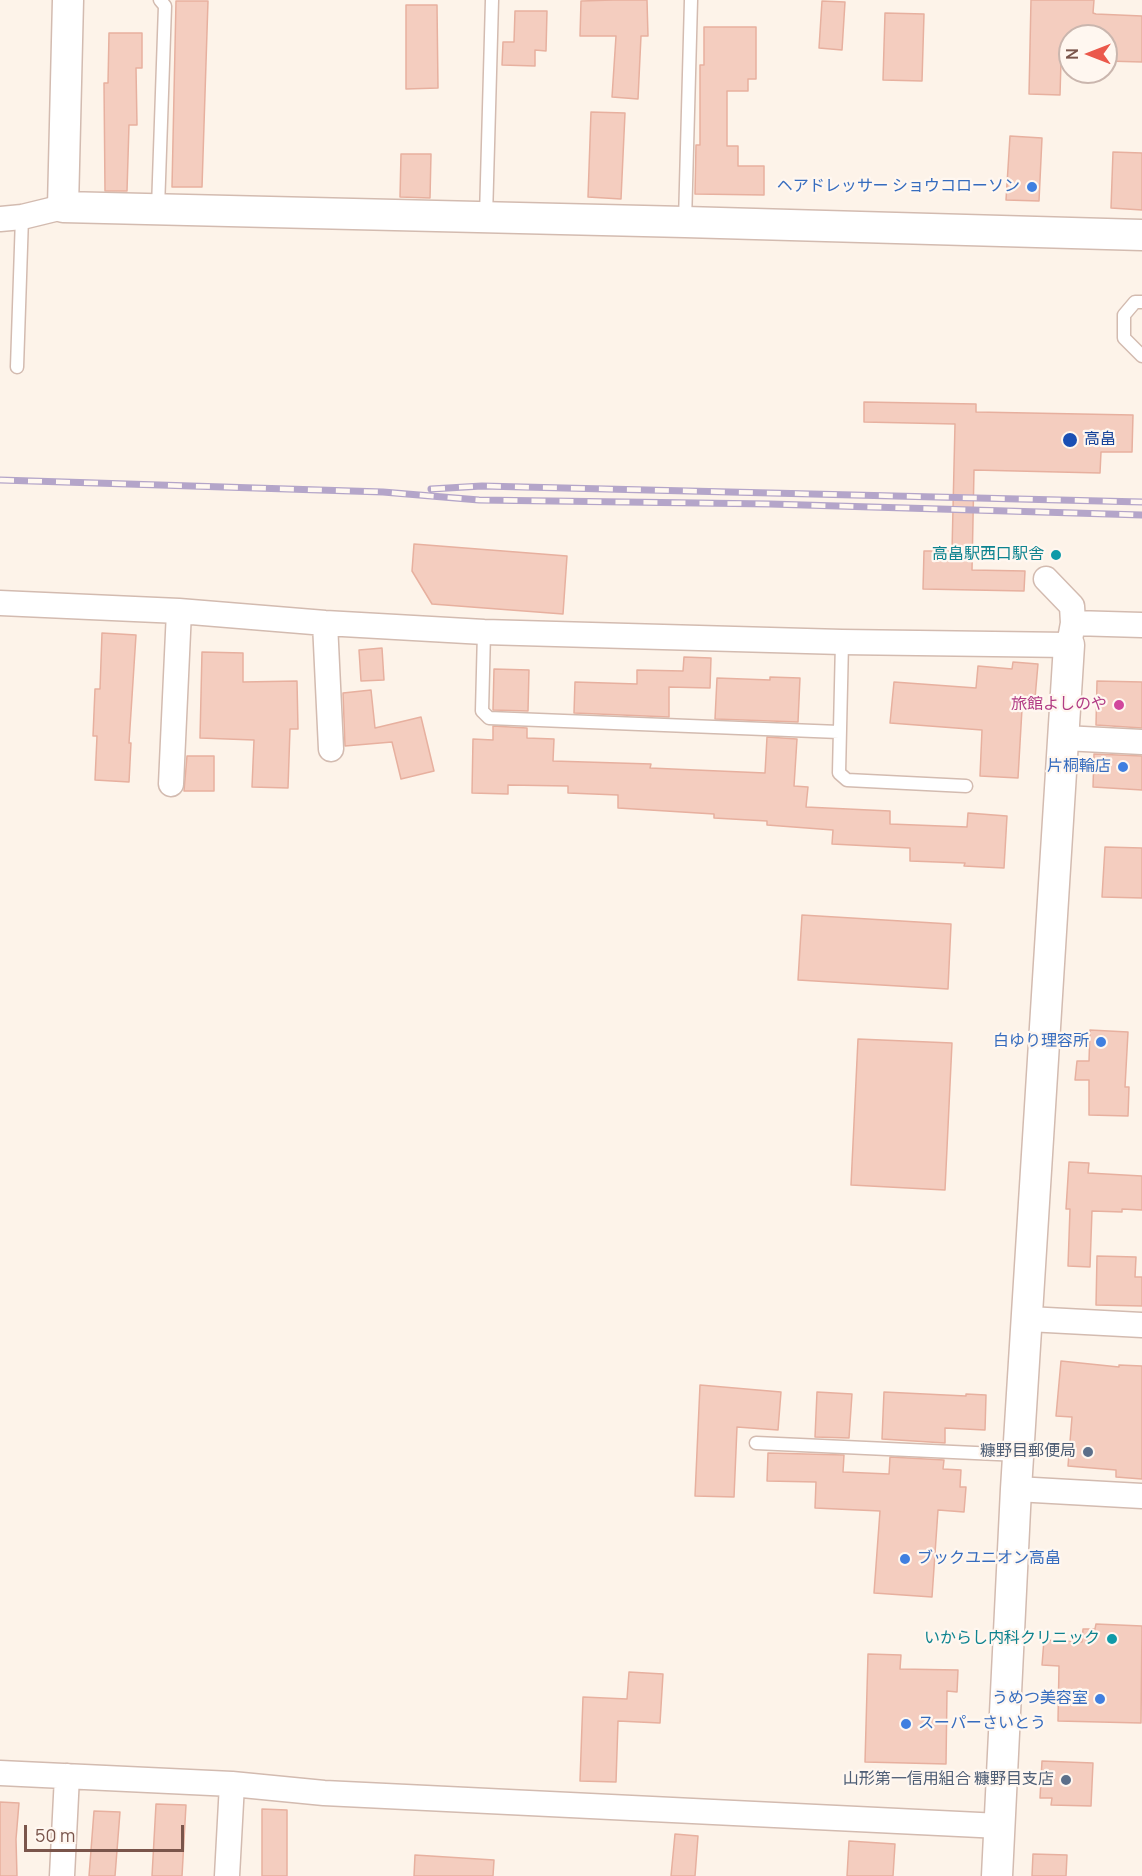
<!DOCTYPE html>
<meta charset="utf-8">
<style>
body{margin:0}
#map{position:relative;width:1142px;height:1876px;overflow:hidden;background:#fdf3e9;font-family:Manrope,sans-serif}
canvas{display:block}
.north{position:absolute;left:1058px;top:24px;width:60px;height:60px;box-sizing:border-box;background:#fff7f0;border:2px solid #cab6ae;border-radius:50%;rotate:270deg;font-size:16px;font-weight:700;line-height:24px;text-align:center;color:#7a554b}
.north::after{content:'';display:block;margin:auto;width:21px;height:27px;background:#eb584b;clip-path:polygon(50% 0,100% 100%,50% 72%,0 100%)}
.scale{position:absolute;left:24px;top:1825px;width:160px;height:27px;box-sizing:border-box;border:3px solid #7a554b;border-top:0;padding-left:8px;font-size:18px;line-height:21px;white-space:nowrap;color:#7a554b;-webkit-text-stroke:4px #fff7f0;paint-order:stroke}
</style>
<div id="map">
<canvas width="1142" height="1876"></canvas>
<div class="north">N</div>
<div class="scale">50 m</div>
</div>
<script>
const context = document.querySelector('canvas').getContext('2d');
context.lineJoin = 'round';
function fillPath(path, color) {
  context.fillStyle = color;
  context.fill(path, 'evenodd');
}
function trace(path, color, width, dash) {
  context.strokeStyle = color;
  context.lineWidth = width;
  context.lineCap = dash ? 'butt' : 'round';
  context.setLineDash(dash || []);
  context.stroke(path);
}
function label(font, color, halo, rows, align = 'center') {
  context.font = font + ' Manrope,"Noto Sans JP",sans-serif';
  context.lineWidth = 4.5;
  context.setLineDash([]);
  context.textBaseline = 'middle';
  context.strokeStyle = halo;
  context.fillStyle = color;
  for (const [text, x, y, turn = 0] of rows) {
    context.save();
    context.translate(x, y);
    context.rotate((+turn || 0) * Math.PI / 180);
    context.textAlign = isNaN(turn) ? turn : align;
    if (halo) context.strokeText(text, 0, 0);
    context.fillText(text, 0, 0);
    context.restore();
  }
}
const building = new Path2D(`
 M613,0H647L648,36H641L638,99L612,97L616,36H580L581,1Z
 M1031,0H1094L1093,13L1096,14L1142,16V62L1106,61V36H1070V61H1061L1060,95L1029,94Z
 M176,1H208L202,187H172Z
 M822,1L845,2L842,50L819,48Z
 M406,5H437L438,88L406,89Z
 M515,11H547L546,51L535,50V66L502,65L503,42H514Z
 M885,13L924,14L922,81L883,80Z
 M704,27H756V79H748V91H727V146H738V166H764V195L695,194L696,145H700V65H704Z
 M109,33H142V68H136L137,125H129L127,191H105L104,83H108Z
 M591,112L625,113L621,199L588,197Z
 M1010,136L1042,138L1039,201L1006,200Z
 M1113,152L1142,153V210L1111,208Z
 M401,154H431L430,198L400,197Z
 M864,402L976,404V412L1133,415L1132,452H1101L1100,473L974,470L972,570L1025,571L1024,591L923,589L924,551H952L955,424L864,422Z
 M414,544L567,556L563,614L432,604L412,571Z
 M102,633L136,635L129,743H131L129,782L95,780L97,736H93L95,689H100Z
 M382,648L384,680L361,681L359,650Z
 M202,652L243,653V682L297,681L298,729H290L288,788L252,787L254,740L200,738Z
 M684,657L711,658L710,688L669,687V717L574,713L575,682L637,684V670L683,671Z
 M1013,662L1038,664L1034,710L1022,709L1018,778L980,776L982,730L890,723L894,682L976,688L978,666L1012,669Z
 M494,669L529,670L528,711L493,710Z
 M770,677L800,678L798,722L715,719L717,678L770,680Z
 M1097,681L1142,682V728L1096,725Z
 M371,690L375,728L421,717L434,771L401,779L392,742L345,746L343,693Z
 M493,726L527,728V738L554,739L553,761L651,764L650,768L765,773L767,737L797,739L794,786L808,787L806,807L890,811V824L967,827L968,813L1007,816L1004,868L964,866L965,863L910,861V848L832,844L833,830L767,825V821L714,818V814L618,808V795L568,793V786L508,785V794L472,793L473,739L493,740Z
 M1094,754L1142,756V790L1093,787Z
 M187,756H214V791H184Z
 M1105,847L1142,848V898L1102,897Z
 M802,915L951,924L948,989L798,980Z
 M1090,1030L1128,1032L1125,1087H1129L1128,1116L1089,1115V1080H1075L1077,1061H1089Z
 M858,1039L952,1043L945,1190L851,1185Z
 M1069,1162L1089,1163L1088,1173L1142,1176V1210L1122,1209V1212L1092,1211L1090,1267L1068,1266L1070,1209H1066Z
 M1097,1256L1136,1257L1135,1277H1142V1306L1096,1305Z
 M1061,1361L1119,1367V1365L1142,1366V1479L1116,1477V1470L1068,1466L1072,1417L1056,1416Z
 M700,1385L781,1392L778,1430L737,1427L734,1497L695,1496Z
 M817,1392L852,1394L849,1438L815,1437Z
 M884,1392L966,1396V1394L986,1395L985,1430L945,1428V1443L882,1439Z
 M768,1453L844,1455L843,1472L889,1474L890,1457L944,1460L943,1469L961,1470L960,1487H966L964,1512L938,1510L932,1597L874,1593L880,1511L815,1508L816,1482L767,1481Z
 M1096,1624L1142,1626L1141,1723L1058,1721L1059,1666L1042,1665L1044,1640L1082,1642L1083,1629H1095Z
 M868,1654L901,1655L900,1669L958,1670L957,1692L947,1691L946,1764L865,1762Z
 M629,1672L663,1674L660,1723L618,1721L616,1782L580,1781L583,1697L627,1699Z
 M1042,1761L1093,1763L1091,1806L1051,1805L1052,1798H1040Z
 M0,1802L19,1803L16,1839L17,1876H0Z
 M156,1804L186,1805L182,1876H152Z
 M262,1809L287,1810V1876H262Z
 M94,1811L120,1812L115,1876H89Z
 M675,1834L698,1836L695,1876H671Z
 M849,1841L895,1844L893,1876H847Z
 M1033,1854L1067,1855L1066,1876H1032Z
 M415,1855L494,1860L493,1876H414Z`);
const service = new Path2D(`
 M158,208L165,6L160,0
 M486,217L492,0
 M685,222L691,0
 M1142,302H1135L1124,315V338L1142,356
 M17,367L22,217
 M484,632L482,711L489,718L839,732
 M842,642L839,773L847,780L966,786
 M756,1443L1019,1455`);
const minor = new Path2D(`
 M0,219L22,217L63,207
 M0,603L179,611L325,623L484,632L842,642L1069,645L1073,623L1072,606L1046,579
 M325,623L331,749
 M1073,623L1142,625
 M1064,738L1142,742
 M171,784L179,611
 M1028,1319L1142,1325
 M1016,1489L1142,1496
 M0,1773L232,1784L324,1793L1000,1826
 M62,1876L67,1776
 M227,1876L232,1784`);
const tertiary = new Path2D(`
 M68,0L63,207L685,222L1142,235
 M997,1876L1016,1489L1069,645`);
const rail = new Path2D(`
 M0,480L383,492L479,500L770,504L1142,515
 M431,489L482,486L1142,502`);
const markers = [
 [1032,187,6,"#3f7fe0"],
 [1070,440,8,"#1a4fb4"],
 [1056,555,6,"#0f9aa8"],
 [1119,705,6,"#d1479c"],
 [1123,767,6,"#3f7fe0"],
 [1101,1042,6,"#3f7fe0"],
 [1088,1452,6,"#5c6f8a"],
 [905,1559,6,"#3f7fe0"],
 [1112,1639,6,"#0f9aa8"],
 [1100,1699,6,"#3f7fe0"],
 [906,1724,6,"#3f7fe0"],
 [1066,1780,6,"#5c6f8a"]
];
const shopNames = [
 ["ヘアドレッサー ショウコローソン",1020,187],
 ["片桐輪店",1111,767],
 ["白ゆり理容所",1089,1042],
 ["ブックユニオン高畠",917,1559,"left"],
 ["うめつ美容室",1088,1699],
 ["スーパーさいとう",918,1724,"left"]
];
const transitNames = [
 ["高畠",1084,440]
];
const cultureNames = [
 ["高畠駅西口駅舎",1044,555],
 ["いからし内科クリニック",1100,1639]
];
const hotelNames = [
 ["旅館よしのや",1107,705]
];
const serviceNames = [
 ["糠野目郵便局",1076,1452],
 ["山形第一信用組合 糠野目支店",1054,1780]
];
fillPath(building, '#f4cdbf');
trace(building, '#e7b09f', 1.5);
trace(service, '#d3bbb0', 15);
trace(minor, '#d3bbb0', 27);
trace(tertiary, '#d3bbb0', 33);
trace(service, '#fff', 12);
trace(minor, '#fff', 24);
trace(tertiary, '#fff', 30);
trace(rail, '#b4a5c9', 7);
trace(rail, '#fff7f0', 4.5, [14]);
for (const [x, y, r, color] of markers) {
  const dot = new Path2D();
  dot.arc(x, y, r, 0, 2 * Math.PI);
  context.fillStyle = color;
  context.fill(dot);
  trace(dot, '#fff7f0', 2);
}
label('16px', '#366cbe', '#fff7f0', shopNames, 'right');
label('16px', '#164399', '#fff7f0', transitNames, 'left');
label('16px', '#0d838f', '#fff7f0', cultureNames, 'right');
label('16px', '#b23c85', '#fff7f0', hotelNames, 'right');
label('16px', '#4e5e75', '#fff7f0', serviceNames, 'right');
</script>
